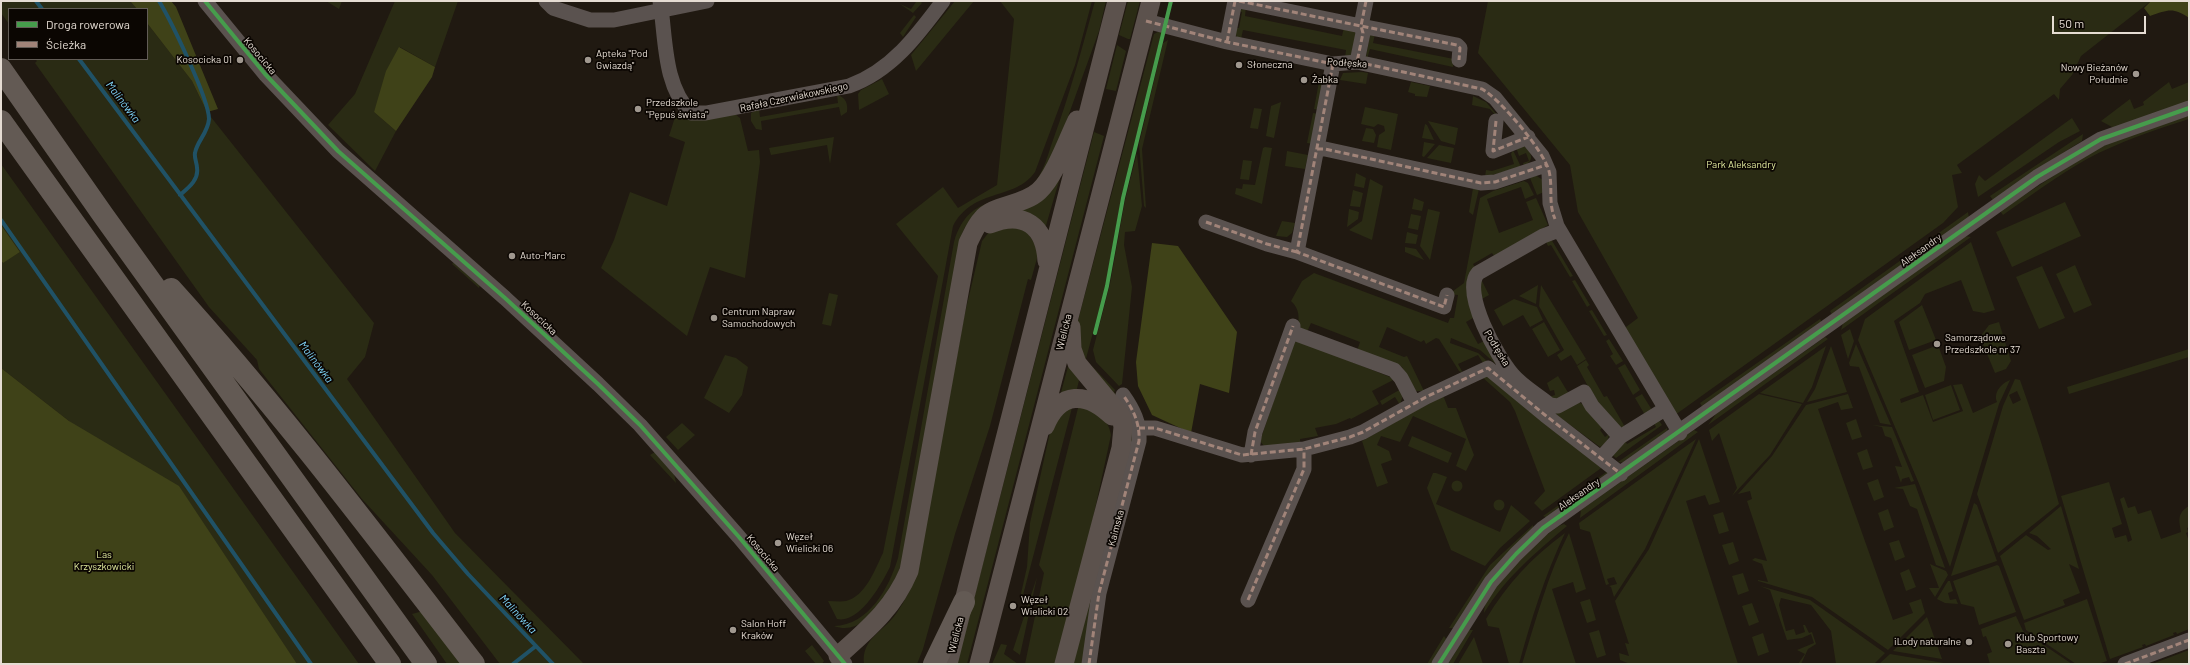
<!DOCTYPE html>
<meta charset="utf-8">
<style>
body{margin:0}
#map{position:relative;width:2190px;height:665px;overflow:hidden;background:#201911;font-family:Barlow,sans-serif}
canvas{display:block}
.frame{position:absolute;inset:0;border:2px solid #e5dcd3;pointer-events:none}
.legend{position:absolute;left:8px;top:8px;width:140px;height:52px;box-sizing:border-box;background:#0b0602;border:1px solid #625c56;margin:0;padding:5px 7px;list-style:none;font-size:12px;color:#e5dcd3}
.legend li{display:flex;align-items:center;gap:8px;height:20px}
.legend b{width:20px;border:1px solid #625c56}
.scale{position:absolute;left:2052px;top:16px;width:94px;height:18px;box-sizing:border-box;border:2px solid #e5dcd3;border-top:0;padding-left:5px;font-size:12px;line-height:14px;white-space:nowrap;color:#e5dcd3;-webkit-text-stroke:3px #0b0602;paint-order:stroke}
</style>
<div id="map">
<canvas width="2190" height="665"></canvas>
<div class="frame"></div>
<ul class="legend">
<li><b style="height:5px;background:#469c4c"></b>Droga rowerowa</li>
<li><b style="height:5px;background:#a18479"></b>Ścieżka</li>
</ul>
<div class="scale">50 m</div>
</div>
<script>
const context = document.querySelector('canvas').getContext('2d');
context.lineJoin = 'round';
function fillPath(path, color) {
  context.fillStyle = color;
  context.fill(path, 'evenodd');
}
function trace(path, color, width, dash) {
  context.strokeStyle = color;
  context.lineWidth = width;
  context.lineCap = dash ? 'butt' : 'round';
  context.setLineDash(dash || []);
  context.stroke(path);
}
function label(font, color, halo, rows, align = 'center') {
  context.font = font + ' Barlow,sans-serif';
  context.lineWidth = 3.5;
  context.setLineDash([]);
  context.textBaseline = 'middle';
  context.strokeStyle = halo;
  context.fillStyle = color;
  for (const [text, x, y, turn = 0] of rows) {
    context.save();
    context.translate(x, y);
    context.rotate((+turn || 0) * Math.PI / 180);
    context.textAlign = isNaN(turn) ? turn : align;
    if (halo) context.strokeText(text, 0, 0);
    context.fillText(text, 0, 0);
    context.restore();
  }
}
const green = new Path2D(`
 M1,1H130L137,9H9V24L1,13Z
 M326,1H342L339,9Z
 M395,1H458L435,67L400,47L374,112L396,131L375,171L328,125L355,94Z
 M920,1L922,3L913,13L900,4L911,9L916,2Z
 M955,1H974L916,71L911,55Z
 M1000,1H1092L1075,65L1035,172C1015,201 974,187 953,226L890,567C882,583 860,624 837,619L828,601C834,601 841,602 846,601C866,596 875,569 883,553L938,276L896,224L943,187L958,208L997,185L1014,19Z
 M1095,1H1106L1099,31L1057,147L1042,181L965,227L962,234L903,561C892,587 869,639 834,626C869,625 889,588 898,558L954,242C971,187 1009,211 1035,182C1044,171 1048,154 1053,140C1070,94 1082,48 1095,1Z
 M1128,1H1140L1130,39H1128L1119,35Z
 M1488,1H2151L2081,56L2072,75L2060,89L2059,100L2054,94L1957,165L1962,173L1952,175L1958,207L1943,223L1675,415L1622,330L1638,318L1578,212L1570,165L1478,53Z
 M1246,7L1245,16L1342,36L1344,27L1353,29L1356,34L1351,56L1345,59L1346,50L1243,30L1241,39L1237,38L1234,28H1239L1242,12L1238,11Z
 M914,15L916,17L903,37L900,33Z
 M147,23L192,81L207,112L374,323L365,357L347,379L455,533L584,664H500L432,575L362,499L259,369L257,360L209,307L35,63L37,61L35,59H147Z
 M1162,30L1121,199L1106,284L1084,366L1076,328L1154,34Z
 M1370,34H1375L1373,43L1454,59L1453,67L1370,49L1367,59L1366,57Z
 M1168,40L1142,149L1146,208L1144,206L1139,144L1163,43Z
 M1117,45L1126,51L1116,91L1106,89Z
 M1362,72L1368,73L1366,84L1340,80L1343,73Z
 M1320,76L1327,77L1320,110L1314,109Z
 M882,79L889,94L859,110L858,94L861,90Z
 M1411,82L1430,86L1427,97L1415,96V94L1408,92Z
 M2169,82L2172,89L2189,82V102L2116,127H2112L2101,121L2130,99L2134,109L2144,105L2143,102Z
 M837,95C846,97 848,104 847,112L841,116L839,107L761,121L762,130L756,129L751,121V113L759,109L760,117L838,103Z
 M1473,96L1486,102L1498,116L1497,117L1490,109L1472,105Z
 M1281,102L1274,138L1266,136L1271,106Z
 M1365,107L1398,114L1391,150L1377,147L1379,135L1385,131L1384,126L1378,124L1374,127L1361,124Z
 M1254,108L1262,109L1258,129L1250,128Z
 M680,111L735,114L740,118L748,151L759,150L760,162L745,278L710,267L687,336L601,268L614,240L630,192L667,206L685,142L669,136L676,114Z
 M1313,113L1319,114L1313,144L1307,143Z
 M2189,115V119C2154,130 2119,142 2087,159C2057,176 2030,196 2003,215L2000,211L2087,154L2109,143Z
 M2072,118L2080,131L2059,142L1978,197L1975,184L1979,175L1985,181Z
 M1428,121L1458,128L1455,145L1441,141Z
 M1425,124L1427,125L1434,140L1422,138Z
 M1366,128L1373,129L1376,135L1374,143L1362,141Z
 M1094,132L1104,136L967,664H957Z
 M2083,134L2082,141L2072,147L1993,200L1990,196Z
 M834,137L830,164L827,145L771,155L769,148Z
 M1424,142L1435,144L1424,157L1422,156Z
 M1439,145L1454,148L1451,163L1427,158Z
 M1524,146C1532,153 1535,160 1524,166L1523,163L1529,161L1526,153L1519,156L1516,147Z
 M1265,147L1272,148L1262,204L1235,194L1236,188L1242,189L1243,184L1255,185L1263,148Z
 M1513,150L1521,167L1485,177L1486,170L1492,171L1514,164L1511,154Z
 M1287,151L1308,155L1305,169L1285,166Z
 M1137,153L1142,206L1135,231L1125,232L1124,245L1132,287L1122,384L1119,386L1096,362L1093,350L1110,284L1125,200Z
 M1243,160L1252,161L1249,180L1240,179Z
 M1,164L359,664H297L69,421L1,368V261L2,263L20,252L1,225Z
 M1063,167L1045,229L1016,213Z
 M1356,173L1366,178L1364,188L1354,186Z
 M1535,175L1543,180L1544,192L1537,195L1530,178Z
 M1370,179L1383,186L1372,240L1349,230L1362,221Z
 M1524,181L1528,183L1534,195L1525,199L1521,187L1487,199L1499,233L1533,220L1526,202L1536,198L1548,225L1495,257L1492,253L1473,264L1476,269L1473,318L1466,322L1478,344L1486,340L1504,371L1480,350L1451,338L1450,343L1478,353L1487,361L1483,363L1478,355L1458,364L1463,373L1459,371L1439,339L1436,338L1426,344L1424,340L1421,342L1387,327L1379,347L1404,357L1407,356L1424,391H1415L1402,367L1357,351L1360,342L1311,323L1307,332L1298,328C1299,318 1300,309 1291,301L1302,281L1314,273L1448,323L1450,318H1454L1458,295L1449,294L1464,283L1480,198L1493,191Z
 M1473,188L1479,189L1473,215L1469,212Z
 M1353,190L1363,193L1360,207L1350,206Z
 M1414,198L1424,202L1422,211L1412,209Z
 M2065,202L2081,236L2012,267L1996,232Z
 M1349,209L1359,212L1358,219L1347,227Z
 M1428,209L1440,212L1430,260L1420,246Z
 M1968,212L1969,218L1832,315L1830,311Z
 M1411,214L1421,216L1418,230L1408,228Z
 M1282,221L1295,223L1292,233L1287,237L1276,236Z
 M1023,225L1039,251L1031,280L1028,279L990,426L955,534L923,649L917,664H864C861,639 883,632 896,614C905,601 912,587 917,572L964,317L982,241L989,232Z
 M1407,232L1418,235L1416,244L1405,243Z
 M1964,236L1971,237L1841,330L1843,323Z
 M1551,239L1573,276L1570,277L1551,245L1548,246L1545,240Z
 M1971,242L1995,310L1984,313L1973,311L1961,280L1925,294L1920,303L1894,321L1919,392L1900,399L1901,403L1923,395L1933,422L1963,411L1953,385L1962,384L1973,413L1997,402C1993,392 2002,383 2010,380L1999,404L1950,567L1920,486L1858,340L1865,319Z
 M1405,247L1416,249L1424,260L1405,252Z
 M454,262L480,285L479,288L452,264Z
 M2075,265L2092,305L2074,313L2056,274Z
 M2042,266L2065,318L2039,329L2016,277Z
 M1480,277L1489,295L1480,300Z
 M1575,280L1590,305L1587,307L1572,281Z
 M1538,285L1536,304L1519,296Z
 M1541,285L1586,359L1577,365L1571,355L1561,361L1557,355L1564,350L1539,306Z
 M829,293L838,295L831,326L822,324Z
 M1514,299L1537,307L1543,320L1530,327L1523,315L1503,326L1494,310Z
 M1922,305L1936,340L1909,350L1899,322Z
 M1592,310L1607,335L1604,336L1589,311Z
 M1820,319L1822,322L1703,408L1700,403Z
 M1544,322L1560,350L1548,357L1532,329Z
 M1999,322L2011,361L2006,369L1995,373L1980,337L1989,325Z
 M1850,329L1854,341L1848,359L1841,335Z
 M1825,337L1828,339L1708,425L1716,414Z
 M1609,339L1623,361L1616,365L1610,356L1613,354L1606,341Z
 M1299,341L1395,379L1372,391L1379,404L1351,419L1350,418L1336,424L1315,428L1318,436L1300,439V443L1264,446L1260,441L1294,342Z
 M1856,344L1891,425L1880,423L1859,367L1850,366L1849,363Z
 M1938,345L1946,367L1944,381L1925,388L1912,355Z
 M1826,346L1812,387L1803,403L1760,393Z
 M1831,346L1847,392L1807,402L1815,389Z
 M2189,349V357L2069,394L2067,387Z
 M725,355L736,358L748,367L742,395L729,413L704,398Z
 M1586,360L1589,365L1587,367L1604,397L1607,396L1625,427H1620L1597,403L1577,366Z
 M1069,363L1080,376L1076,393L1060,396Z
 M1625,364L1640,390L1633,395L1618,368Z
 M1092,366L1115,390L1114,392L1122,401L1134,433L1084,664H1073L1130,445Z
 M1489,376L1604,466L1542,511L1534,503L1545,491L1515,411L1510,402L1482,377Z
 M1558,376L1569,394L1559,400L1546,398L1555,395L1554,390L1550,391L1547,383Z
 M2015,379L2020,380C2035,421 2048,463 2059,504L1998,553L1977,494L2003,406ZM2017,391L2021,400L2013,404L2009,395Z
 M1951,385L1960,410L1933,420L1925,395Z
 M1401,389L1403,395L1400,405L1395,397L1382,405L1380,401Z
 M1642,394L1652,410L1645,415L1635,398Z
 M1759,394L1802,404L1770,455L1732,496L1737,488L1719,433L1712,441L1709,430Z
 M1848,394L1853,408L1841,410L1838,402L1818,409L1893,620L1913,613L1909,603L1921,599L1925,613L1888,650L1812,597L1758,581V580L1768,582L1762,564L1752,560L1755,558L1767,561L1747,501L1752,499L1750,491L1738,494L1772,456L1806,405Z
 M1443,395L1448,408H1456L1474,455L1466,471L1456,466L1466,439L1413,416L1400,442L1381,436L1377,445L1389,451L1392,460L1381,464L1388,483L1377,487L1362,441Z
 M1576,402C1588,403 1597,418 1604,426L1600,430L1605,437L1609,434C1609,439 1605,445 1600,447L1546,407L1556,413Z
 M1073,404L1022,599L1020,598L1027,567L1030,523L1052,423Z
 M1079,404C1094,407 1109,419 1111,435L1076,597L1057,664H1025L1044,573L1039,565Z
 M1658,419L1662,425L1616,458L1611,454L1625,441L1627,444L1656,427L1653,421Z
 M1856,419L1862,437L1852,440L1846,423Z
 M682,423L695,435L678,450L666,437Z
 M1872,425L1892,427L1914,481L1911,482L1909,477L1902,479L1901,483L1895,466L1902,467L1891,438L1885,436L1882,427Z
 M1667,428V431L1625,463L1618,462Z
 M1694,430L1698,432L1580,518L1581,510Z
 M1412,436L1452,453L1448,463L1408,446Z
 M1696,439L1645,549L1614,597L1611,587L1609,586L1617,584L1614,577L1607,579L1609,584L1606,585L1590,532L1580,529L1579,523Z
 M1699,439L1720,502L1709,505L1705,495L1686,501L1738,664H1630L1620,660L1619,653L1629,656L1625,643L1629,644L1615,601L1649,549Z
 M1867,449L1873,467L1863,470L1857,453Z
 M655,452L674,473L676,483L650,455Z
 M1608,471V476L1548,518L1543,516Z
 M1433,473H1436L1447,477L1436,504L1500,532L1511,505L1530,521L1500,548L1485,566L1451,550L1427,488Z
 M1878,479L1884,497L1874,501L1867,483Z
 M1451.5 486a5.5 5.5 0 1 1 11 0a5.5 5.5 0 1 1-11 0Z
 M2109,482L2122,524L2112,528L2115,538L2126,535L2128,542L2132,540L2120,499L2124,497L2128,508L2135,506L2138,514L2151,510L2161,539L2181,532C2179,520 2177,513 2189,506V527L2187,528L2188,532L2186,533L2189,541V629L2177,634L2176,632L2173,633L2174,635L2146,646L2145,644L2142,645L2143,647L2110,659L2061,496Z
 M1915,484L1945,568L1936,565L1917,509L1910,506L1903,489L1894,488Z
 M1493.5 505a5.5 5.5 0 1 1 11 0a5.5 5.5 0 1 1-11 0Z
 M1974,503L1977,505L1997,561L1951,576Z
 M2061,506L2079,569L2069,564L2080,593L2063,600L2065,605L2024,620L2000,556L2026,535L2048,550L2051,549L2037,536L2029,533Z
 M1888,509L1894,527L1884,531L1878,513Z
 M1723,512L1729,531L1719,534L1713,515Z
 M1564,524L1567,526C1535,553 1506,577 1484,613C1484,604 1489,595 1493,587C1501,575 1551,527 1564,524Z
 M1533,525V528L1454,628H1449L1490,565Z
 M1565,533C1545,575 1531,620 1519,664H1509L1499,628L1488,626L1486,619C1507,584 1532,557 1565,533Z
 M1569,533L1586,589L1576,593L1573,582L1552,589L1576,664H1522C1536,620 1548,574 1569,533Z
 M1899,540L1905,557L1895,561L1889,543Z
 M1733,542L1739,561L1729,565L1722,545Z
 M1930,564L1946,571L1948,575L1935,597L1929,588H1939Z
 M1997,565L1999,566L2016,612L1979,625L1974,607L1961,604L1953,581Z
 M1909,569L1916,587L1906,591L1900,573Z
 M1743,573L1749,591L1738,595L1732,576Z
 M1037,577L1020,655L1013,650Z
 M1948,581H1950L1953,591L1948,593L1950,600L1956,599L1958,604L1945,603L1937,599Z
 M1760,586L1810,600L1885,653L1874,664H1836L1831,631L1811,605L1781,598L1779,605L1786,631L1794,629L1796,635L1805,632L1803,625H1805L1809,633L1812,632L1816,644L1808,649L1801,664H1798L1805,654L1797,650L1814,643L1811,634L1802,638L1787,640L1770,590Z
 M1590,599L1596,620L1587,623L1580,602Z
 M2087,599L2107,661L2098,664H2076L2026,630L2024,623Z
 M1752,603L1759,622L1749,626L1742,606Z
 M423,611L465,664H447L412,614Z
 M2016,616L2023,631L2072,664H1990L1987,654L1992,652L1986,636L1983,637L1981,629Z
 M1927,617L1942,659L1893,651Z
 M1469,630H1473L1453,664H1448Z
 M1599,630L1606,655L1597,658L1589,633Z
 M1763,633L1769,652L1758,656L1752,637Z
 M1444,636L1447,640L1433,664H1427Z
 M1474,637L1483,664H1458Z
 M1001,644L1007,645L1004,654L1018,664H992Z
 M812,645L824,661L822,664H816L805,651Z
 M2189,650V664H2152Z
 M1890,654L1944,663L1946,664H1879Z`);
const forest = new Path2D(`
 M130,1H171L176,7L218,109L207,112L192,81L147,23V9H137Z
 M2151,1H2189V18C2173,7 2168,10 2150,16L2144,8Z
 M399,47L435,67L432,77L396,131L374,112L386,71Z
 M1,225L20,252L3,263L1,261Z
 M1152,243L1178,246L1237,332L1229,393L1200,384L1191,433L1152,415L1138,386L1136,362Z
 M1,368L69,421L179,486L297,664H1Z`);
const stream = new Path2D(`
 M36,1L42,9
 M159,1C171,21 209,99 209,119C208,133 197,141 195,153C194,158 197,163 197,168C199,180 188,188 180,195
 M79,59L433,533L468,574L553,664
 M1,220L311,664
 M513,664L536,646`);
const minor = new Path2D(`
 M205,1L265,74L338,151L505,298L598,384L640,425L739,537L845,664
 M546,1L553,8L590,20H614L707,1
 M660,1C666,38 663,85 691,113H706L849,86C891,71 917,36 943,1
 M1239,1L1361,26L1363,33L1357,62
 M1366,1L1361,26L1457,45L1460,48L1459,60
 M1146,21L1227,42L1333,64L1357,62L1482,89L1495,98L1542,156L1549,172L1550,203L1557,226L1680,433
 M1227,42L1235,1
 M1333,64L1297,252L1444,307L1447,295
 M1496,121L1493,151L1528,137
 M1317,149H1325L1481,183L1495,182L1546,165
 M1206,222L1267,244L1297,252
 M1559,230L1543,236L1478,273C1461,292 1498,358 1512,374C1522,386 1538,395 1550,405L1558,406L1584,392L1592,406L1620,437
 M1291,332L1394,370L1401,378L1414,403
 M1139,428H1155L1242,455L1304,449L1350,437L1363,432L1426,397L1488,368L1545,415L1621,474
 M1251,455L1255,432L1293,326
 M1601,458L1620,437L1665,409
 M1248,600L1304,469V449
 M1089,664L1099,593L1139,441C1140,423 1133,409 1123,395
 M1439,664L1491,582L1516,554L1543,528L2037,177L2101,139L2189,108
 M2125,664L2189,640`);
const major = new Path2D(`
 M990,224C1024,210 1045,226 1047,261
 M1045,426C1060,390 1087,392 1112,416
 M838,656C868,629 893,609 909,571L968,243C972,235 976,225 982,219C992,205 1023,206 1039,191C1054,178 1068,139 1077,120
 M948,664C1004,443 1059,222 1117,1
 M979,664L1151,1
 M1064,664L1121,448L1123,427L1121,416L1077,363L1072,349L1071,327`);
const highway = new Path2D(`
 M1,69L103,215L426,664
 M1,121L390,664
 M171,289C279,408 376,537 474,664
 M934,664L964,602`);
const quiet = new Path2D(`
 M1239,1L1361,26L1363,33L1357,62
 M1366,1L1361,26L1457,45L1460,48L1459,60
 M1146,21L1227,42L1333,64L1357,62L1482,89C1500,99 1544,151 1549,171C1553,187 1548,203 1555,219
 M1227,42L1235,1
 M1333,64L1297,252L1444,307L1447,295
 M1496,121L1493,151L1528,137
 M1317,149H1325L1481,183L1495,182L1546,165
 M1206,222L1267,244L1297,252
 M1139,428H1155L1242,455L1304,449L1350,437L1363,432L1426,397L1488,368L1545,415L1621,474
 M1251,455L1255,432L1293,326
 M1248,600L1304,469V449
 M1089,664L1099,593L1139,441C1140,423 1133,409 1123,395
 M2125,664L2189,640`);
const cycleway = new Path2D(`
 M205,1L265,74L338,151L505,298L598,384L640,425L739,537L845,664
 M1095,333L1107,286L1123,198L1171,1
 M1439,664L1491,582L1516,554L1543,528L2037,177L2101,139L2189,108`);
const markers = [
 [240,60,4,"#a0988f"],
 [588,60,4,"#a0988f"],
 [1239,65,4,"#a0988f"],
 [2136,74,4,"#a0988f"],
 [1304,80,4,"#a0988f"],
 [638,109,4,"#a0988f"],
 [512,256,4,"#a0988f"],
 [714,318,4,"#a0988f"],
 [1937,344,4,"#a0988f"],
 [778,543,4,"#a0988f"],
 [1013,606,4,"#a0988f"],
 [733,630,4,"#a0988f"],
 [1969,642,4,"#a0988f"],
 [2008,644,4,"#a0988f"]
];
const poiNames = [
 ["Apteka \"Pod",596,54],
 ["Gwiazdą\"",596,66],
 ["Kosocicka 01",232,60,"right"],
 ["Słoneczna",1247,65],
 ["Nowy Bieżanów",2128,68,"right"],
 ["Południe",2128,80,"right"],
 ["Żabka",1312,80],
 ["Przedszkole",646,103],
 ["\"Pępuś świata\"",646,115],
 ["Auto-Marc",520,256],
 ["Centrum Napraw",722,312],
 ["Samochodowych",722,324],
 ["Samorządowe",1945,338],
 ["Przedszkole nr 37",1945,350],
 ["Węzeł",786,537],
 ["Wielicki 06",786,549],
 ["Węzeł",1021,600],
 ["Wielicki 02",1021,612],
 ["Salon Hoff",741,624],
 ["Kraków",741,636],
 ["Klub Sportowy",2016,638],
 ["Baszta",2016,650],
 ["iLody naturalne",1961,642,"right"]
];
const streetNames = [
 ["Kosocicka",260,56,50],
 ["Podłęska",1347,63,4],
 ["Rafała Czerwiakowskiego",794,97,-12],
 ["Aleksandry",1921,250,-36],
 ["Kosocicka",539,318,43],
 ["Wielicka",1064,332,-76],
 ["Podłęska",1497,348,59],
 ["Aleksandry",1579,494,-35],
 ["Kaimska",1116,528,-75],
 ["Kosocicka",763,553,50],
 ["Wielicka",956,635,-76]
];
const parkNames = [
 ["Park Aleksandry",1741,165],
 ["Las",104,555],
 ["Krzyszkowicki",104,567]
];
const waterNames = [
 ["Malinówka",123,102,53],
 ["Malinówka",316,362,53],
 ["Malinówka",518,614,47]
];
fillPath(green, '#2a2b14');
fillPath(forest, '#3f4218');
trace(stream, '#205266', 4);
trace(minor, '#5a524f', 15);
trace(major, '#5c524d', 19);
trace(highway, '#635a54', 22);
trace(quiet, '#a18479', 3, [6, 3]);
trace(cycleway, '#469c4c', 4);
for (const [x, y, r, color] of markers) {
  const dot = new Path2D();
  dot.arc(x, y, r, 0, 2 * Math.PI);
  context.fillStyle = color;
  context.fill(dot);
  trace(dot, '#0b0602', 1.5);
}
label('10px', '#e5dcd3', '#0b0602', poiNames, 'left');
label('10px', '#e5dcd3', '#0b0602', streetNames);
label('10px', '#e1ea9e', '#0b0602', parkNames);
label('italic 11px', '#80d6fb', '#0b0602', waterNames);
</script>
